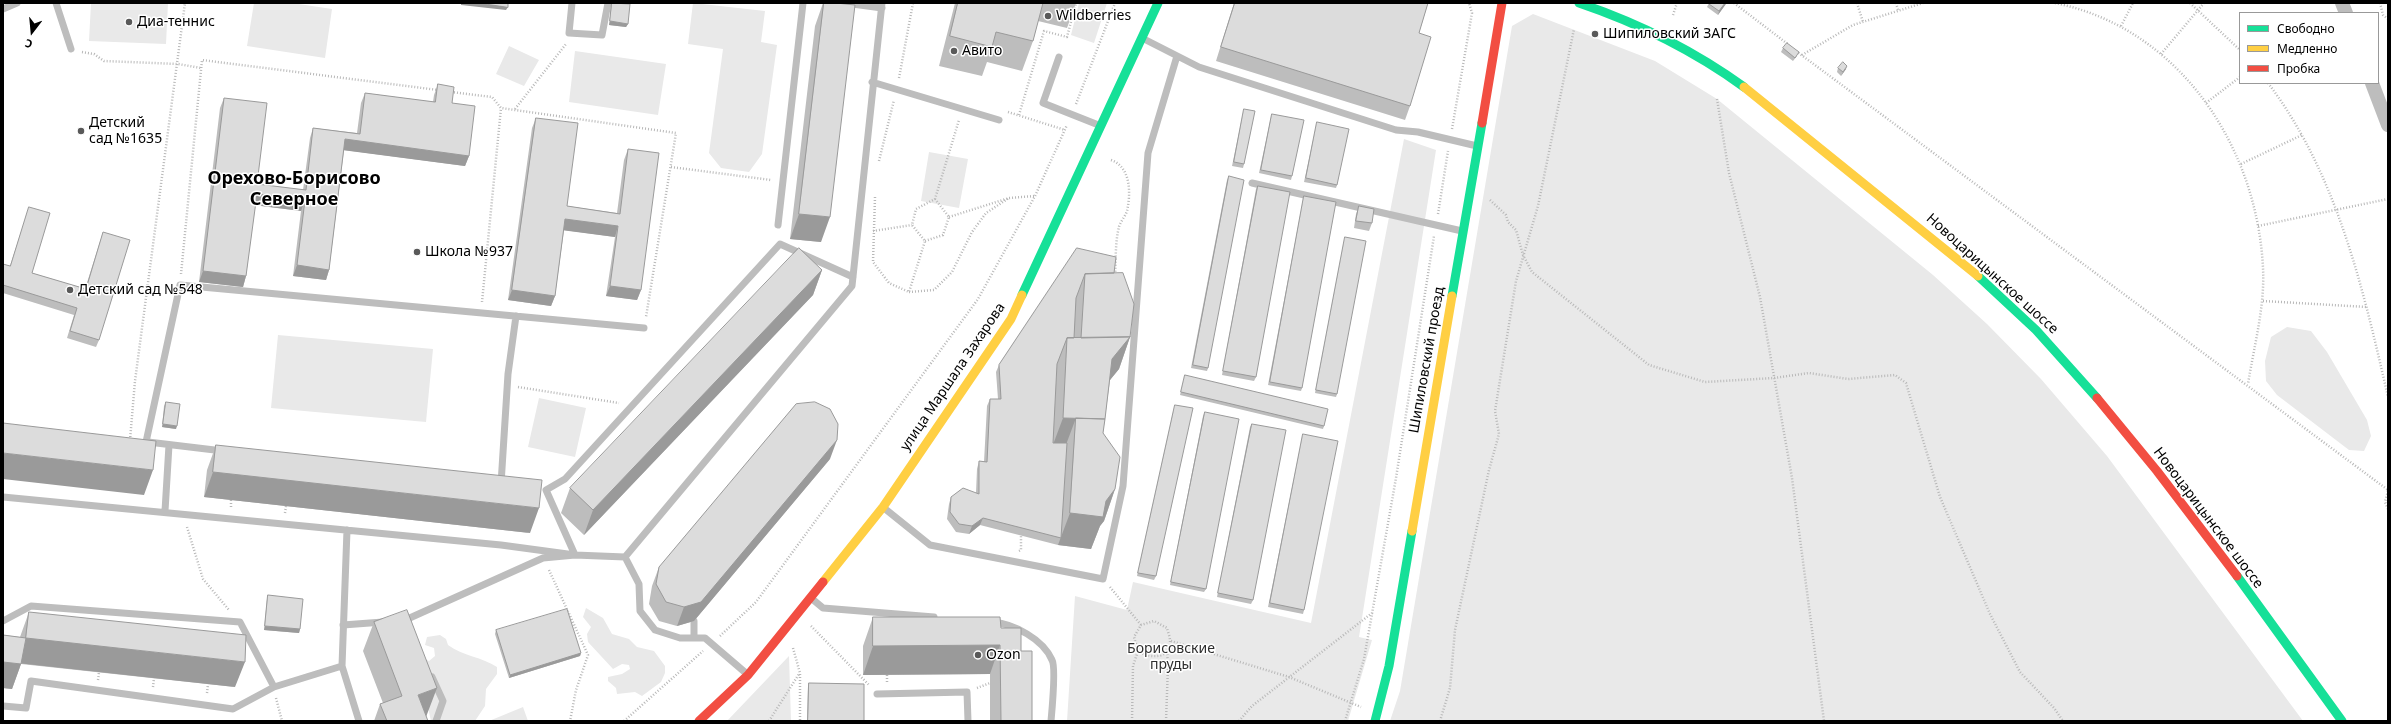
<!DOCTYPE html>
<meta charset="utf-8">
<style>
body{margin:0}
#map{position:relative;width:2391px;height:724px;overflow:hidden;background:#fff;font-family:"Noto Sans",sans-serif}
canvas{display:block}
.frame{position:absolute;inset:0;border:4px solid #000;pointer-events:none}
.legend{position:absolute;left:2239px;top:12px;width:140px;height:72px;box-sizing:border-box;background:#fff;border:1px solid #999;margin:0;padding:5px 7px;list-style:none;font-size:12px;color:#000}
.legend li{display:flex;align-items:center;gap:8px;height:20px}
.legend b{width:20px;border:1px solid #999}
.north{position:absolute;left:12px;top:12px;width:40px;height:40px;-webkit-text-stroke:3px #fff;paint-order:stroke;rotate:196deg;font-size:11px;font-weight:700;line-height:16px;text-align:center;color:#000}
.north::after{content:'';display:block;margin:auto;width:14px;height:18px;background:#000;clip-path:polygon(50% 0,100% 100%,50% 72%,0 100%)}
</style>
<div id="map">
<canvas width="2391" height="724"></canvas>
<div class="frame"></div>
<ul class="legend">
<li><b style="height:5px;background:#16e098"></b>Свободно</li>
<li><b style="height:5px;background:#ffcf43"></b>Медленно</li>
<li><b style="height:5px;background:#f24e42"></b>Пробка</li>
</ul>
<div class="north">С</div>
</div>
<script>
const context = document.querySelector('canvas').getContext('2d');
context.lineJoin = 'round';
function fillPath(path, color) {
  context.fillStyle = color;
  context.fill(path, 'evenodd');
}
function trace(path, color, width, dash) {
  context.strokeStyle = color;
  context.lineWidth = width;
  context.lineCap = dash ? 'butt' : 'round';
  context.setLineDash(dash || []);
  context.stroke(path);
}
function label(font, color, halo, rows, align = 'center') {
  context.font = font + ' "Noto Sans",sans-serif';
  context.lineWidth = 3;
  context.setLineDash([]);
  context.textBaseline = 'middle';
  context.strokeStyle = halo;
  context.fillStyle = color;
  for (const [text, x, y, turn = 0] of rows) {
    context.save();
    context.translate(x, y);
    context.rotate((+turn || 0) * Math.PI / 180);
    context.textAlign = isNaN(turn) ? turn : align;
    if (halo) context.strokeText(text, 0, 0);
    context.fillText(text, 0, 0);
    context.restore();
  }
}
const green = new Path2D(`
 M91,3H168L166,44L89,41Z
 M254,3H292L332,9L325,58L247,46Z
 M693,3L765,11L761,42L777,45L762,154L749,172L721,168L709,153L723,49L688,44Z
 M1079,3H1107L1094,43L1071,35Z
 M1533,14L1655,61L1717,99L1933,275L1987,324L2041,379L2107,456L2303,721H1390L1400,691L1512,26Z
 M509,46L539,60L524,86L496,74Z
 M575,51L666,64L658,115L569,102Z
 M1404,139L1436,150L1359,637L1372,640L1348,721H1067L1075,596L1127,610L1133,582L1311,623Z
 M929,152L968,159L959,208L921,201Z
 M2287,327L2311,331L2327,352L2367,420L2371,436L2364,451L2349,450L2277,395L2266,381L2265,361L2271,337Z
 M278,335L433,349L426,422L271,408Z
 M539,398L586,408L575,457L528,447Z
 M586,608L603,618L612,634L629,639L637,647L654,651L665,666V673L661,682L642,696L635,692L617,694L616,688L608,681V677L622,674L630,669L629,665L622,664L613,669L588,642L587,634L591,627L583,617Z
 M440,635L446,639L448,645C463,656 482,657 497,667V674L486,689L485,706L475,721H431L416,654L429,661L435,656L434,648L425,645L427,637Z
 M789,656L791,721H727Z
 M523,707L528,721H489Z`);
const path = new Path2D(`
 M1734,3L1789,45
 M1857,3L1863,22
 M1896,3L1898,10
 M2055,3C2179,28 2257,146 2263,268C2265,307 2254,346 2248,384
 M2190,3L2240,50
 M2380,3L2383,15L2388,19
 M1673,15L1677,3
 M2121,26L2133,3
 M1796,51L2388,490
 M82,52L94,54L104,61L178,64L201,68
 M2161,54L2204,3
 M1802,55L1853,25L1923,3
 M899,78L913,3
 M2268,83C2337,174 2363,288 2388,397
 M451,92L492,97L501,108L676,133L646,317
 M1717,99L1729,173L1760,297L1792,478L1824,721
 M2206,103L2240,77
 M1076,104L1115,3
 M515,109L566,44
 M1008,112L1065,130
 M1019,115L1044,31L1067,37L1076,3
 M1452,129L1472,13L1469,3
 M1111,160C1131,167 1131,193 1127,211C1125,217 1120,222 1119,227C1115,242 1116,261 1115,277
 M879,161L894,100
 M2241,164L2302,135
 M671,167L771,180
 M875,197L873,262L889,283L909,292L925,241L912,225L916,209L935,199L959,120
 M1490,200L1506,215L1508,222L1516,230L1523,255L1532,272L1649,365L1705,382L1774,378L1809,373L1848,379L1895,375L1906,383L1940,497L1990,614L2020,672L2054,708L2063,721
 M1438,214L1448,151
 M949,217L1009,198L1035,196
 M2258,226L2388,199
 M873,231L912,225
 M925,241L943,235L949,217L935,199
 M181,274L202,60L438,90
 M909,292L934,290L952,272L972,232L986,213L1009,198
 M2263,301L2367,307
 M482,302L501,108
 M518,387L619,403
 M130,440L135,381L185,3
 M2388,491L2385,502L2388,509
 M231,507V500
 M285,513L286,506
 M187,527L203,579L229,610
 M1019,551L1021,550V533
 M549,570L588,655L576,690L570,721
 M1110,587L1141,625
 M811,626L869,685
 M720,636L756,602L978,299L1035,196L1067,125
 M1171,641L1289,677L1361,707
 M793,648L800,673V721
 M887,675V682
 M98,680L99,672
 M153,687L154,678
 M977,688L990,683
 M207,693L208,684
 M276,698L282,721
 M624,721L703,651
 M769,721L799,674
 M1132,721L1133,666L1138,651L1134,637L1141,625L1154,621L1167,628C1168,632 1170,637 1170,641C1171,659 1150,659 1138,651
 M1166,721L1168,666L1167,651
 M1239,721L1252,706L1372,613
 M1345,721L1364,659L1396,478L1434,236
 M1440,721L1450,688L1455,630L1489,470L1499,434L1495,411L1516,281L1538,206L1574,29`);
const lane = new Path2D(`
 M56,3L71,49
 M572,3L569,33L602,35L608,3
 M845,3L882,8
 M3,9L17,3
 M1142,38L1199,67L1396,130L1418,132L1477,146
 M1059,57L1043,103L1101,126
 M872,82L999,120
 M1252,183L1462,231
 M778,225L803,3
 M146,442L180,285L644,328
 M148,442L223,451
 M501,484L508,374L516,316
 M3,497L501,545L575,555L625,557L852,286L882,3
 M884,508L930,545L1103,579L1123,486L1148,153L1177,56
 M165,511L169,445
 M347,530L342,666L359,721
 M625,557L639,584L640,611L655,630L680,638H694V621
 M811,598L823,608L934,617
 M3,621L31,606L240,622L274,687
 M403,621L543,558L575,555L546,490L565,479L780,244L853,277
 M993,622C1014,624 1043,639 1052,660C1056,667 1052,710 1051,721
 M343,625L383,622
 M694,638H705L747,674
 M432,677L443,701L436,721
 M877,694L967,692L968,721
 M3,706L26,708L31,681L233,709L274,687L342,666`);
const street = new Path2D(`
 M2342,3L2346,13
 M2372,83L2388,125`);
const fast = new Path2D(`
 M1579,3C1638,23 1693,50 1744,87
 M1978,276L2036,330L2097,398
 M1022,295L1158,3
 M1452,296L1482,123
 M2237,576L2342,721
 M1375,721L1389,666L1412,531`);
const slow = new Path2D(`
 M1744,87L1978,276
 M1412,531L1452,296
 M823,582L883,507L1011,319L1022,295`);
const jam = new Path2D(`
 M1482,123L1502,3
 M2097,398L2157,471L2237,576
 M699,721L748,675L823,582`);
const wall = new Path2D(`
 M612,3L628,24L626,27L609,25L611,6Z
 M823,3H836L821,242L790,239L815,26Z
 M955,3H1076L1067,28L1038,21L1033,41L1022,71L987,62L982,76L939,66Z
 M1234,3H1428L1419,33L1410,106L1405,120L1216,61Z
 M1709,3H1726L1718,15L1707,7Z
 M1783,48L1797,56L1793,61L1781,52Z
 M1838,68L1846,69L1841,76L1837,72Z
 M438,84L452,103L469,156L465,166L344,150L329,270L326,280L293,276L301,211L255,205L246,276L243,287L199,282L220,108L224,98L257,184L303,190L310,138L313,128L357,133L361,103L365,93L433,102L434,95Z
 M1244,109V164L1243,168L1232,166L1243,113Z
 M1272,114L1292,176L1291,180L1259,173L1271,117Z
 M536,118L567,206L617,213L624,160L628,149L641,290L637,300L606,296L615,237L564,230L555,296L551,306L508,300L532,128Z
 M1317,122L1337,185L1336,188L1304,182L1316,126Z
 M1229,176L1208,368L1207,371L1191,368L1227,180Z
 M1258,186L1256,377L1254,381L1222,375L1256,189Z
 M1304,196L1302,388L1301,391L1268,385L1303,200Z
 M1359,206L1372,223L1369,231L1354,228L1356,214Z
 M29,207L32,273L85,289L103,232L99,340L96,347L67,338L74,315L3,293V264L10,266Z
 M1345,237L1337,394L1336,397L1315,393L1344,241Z
 M1077,248L1114,273L1130,337L1119,369L1110,380L1103,433L1115,489L1104,521L1100,526L1091,549L1058,545L980,525L969,534L956,532L947,519L949,504L951,497L976,493L977,469L979,461L984,462L987,406L990,399H998L996,372L999,365Z
 M822,270L813,295L584,535L561,513L570,488Z
 M1185,375L1324,426L1323,429L1180,395Z
 M166,402L176,429L162,427L164,406Z
 M1175,405L1156,576L1154,580L1137,576L1174,408Z
 M1205,412L1206,589L1204,592L1170,585L1203,416Z
 M1252,424L1253,600L1251,604L1217,597L1250,427Z
 M1303,434L1304,610L1303,614L1268,607L1302,438Z
 M216,445L530,533L204,497L207,470Z
 M830,459L694,621L677,626L659,621L649,604L652,586L659,567Z
 M268,595L300,629L299,633L264,630L267,599Z
 M29,612L235,687L21,664L12,689L3,688V635L20,637Z
 M873,617L1001,628L1021,651L1032,721H990V674L863,675V646Z
 M374,622L426,717L428,721H374L380,704L383,703L363,651Z
 M496,630L581,653L580,656L509,678L495,634Z
 M809,683L864,721H807L808,686Z`);
const shadedWall = new Path2D(`
 M461,3H479L508,7L506,10L461,5Z
 M1725,3H1726V4L1718,15L1719,11Z
 M610,21L628,24L626,27L609,25Z
 M1847,66L1846,69L1841,76L1843,72Z
 M345,139L469,156L465,166L342,150Z
 M257,194L305,200L301,211L253,205Z
 M799,214L830,217L821,242L790,239Z
 M565,219L618,226L615,237L561,230Z
 M297,265L329,270L326,280L293,276Z
 M822,270L813,295L584,535L593,510Z
 M203,271L246,276L243,287L199,282Z
 M610,286L641,290L637,300L606,296Z
 M512,290L555,296L551,306L508,300Z
 M1130,337L1119,369L1101,391L1065,363Z
 M1063,418L1105,419L1093,451L1076,418L1064,450H1051Z
 M163,424L177,426L176,429L162,427Z
 M837,440L830,459L694,621L677,626L684,607Z
 M3,453L153,470L144,495L3,479Z
 M213,472L539,508L530,533L204,497Z
 M1115,489L1104,521L1100,526L1091,549L1058,545L1070,513L1106,501Z
 M983,518L980,525L969,534L972,526Z
 M265,626L300,629L299,633L264,630Z
 M26,638L245,662L235,687L17,663Z
 M1000,645L990,674L863,675L873,646Z
 M581,653L580,656L509,678L510,675Z
 M3,662L21,664L12,689L3,688Z
 M437,688L426,717L418,695Z`);
const building = new Path2D(`
 M479,3H508V7Z
 M612,3L630,4L628,24L610,21Z
 M824,3H836L855,5L830,217L799,214Z
 M958,3H1043L1033,41L996,32L992,47L950,36Z
 M1235,3H1428L1419,33L1431,37L1410,106L1221,47Z
 M1709,3H1725L1719,11L1709,4Z
 M1787,43L1799,52L1795,58L1783,48Z
 M1843,62L1847,66L1843,72L1838,68Z
 M438,84L454,87L452,103L475,106L469,156L345,139L329,270L297,265L305,200L257,194L246,276L203,271L224,98L267,103L257,184L306,190L313,128L360,134L365,93L435,102Z
 M1244,109L1255,111L1244,164L1234,162Z
 M1272,114L1304,120L1292,176L1261,170Z
 M536,118L578,123L567,206L620,214L628,149L659,153L641,290L610,286L618,226L565,219L555,296L512,290Z
 M1317,122L1349,129L1337,185L1306,178Z
 M1229,176L1244,180L1208,368L1193,365Z
 M1258,186L1290,192L1256,377L1223,371Z
 M1304,196L1336,202L1302,388L1270,382Z
 M1359,206L1374,209L1372,223L1356,221Z
 M29,207L50,213L32,273L86,289L103,232L130,240L99,340L70,331L77,308L3,285V264L10,266Z
 M1345,237L1366,241L1337,394L1316,390Z
 M799,248L822,270L593,510L570,488Z
 M1077,248L1116,257L1114,273L1085,274L1076,298L1074,338H1067L1057,364L1053,443H1067L1061,538L983,518L972,526L959,524L950,512L951,497L963,488L979,494V461L987,462L990,399H1001L999,365Z
 M1123,273L1134,304L1130,337L1081,338L1085,274Z
 M1130,337L1112,359L1105,419L1063,418L1067,338Z
 M1185,375L1328,409L1324,426L1181,392Z
 M166,402L180,404L177,426L163,424Z
 M815,402L830,409L838,424L837,440L701,602L684,607L666,602L656,584L659,567L796,404Z
 M1175,405L1193,408L1156,576L1138,573Z
 M1205,412L1239,419L1206,589L1171,582Z
 M1076,418L1105,419L1103,433L1120,457L1115,489L1106,501L1103,517L1070,513Z
 M3,423L156,441L153,470L3,453Z
 M1252,424L1286,430L1253,600L1218,593Z
 M1303,434L1338,441L1304,610L1270,603Z
 M216,445L542,480L539,508L213,472Z
 M268,595L303,599L300,629L265,626Z
 M567,609L581,653L510,675L496,630Z
 M407,610L437,688L418,695L428,721H387L380,704L402,696L374,622Z
 M29,612L246,635L245,662L26,638Z
 M873,617H1000L1001,628H1021V651H1032V721H1001L1000,645L873,646Z
 M3,635L26,638L21,664L3,662Z
 M809,683L864,684V721H808Z`);
const markers = [
 [1048,16,4,"#595959"],
 [129,22,4,"#595959"],
 [1595,34,4,"#595959"],
 [954,51,4,"#595959"],
 [81,131,4,"#595959"],
 [417,252,4,"#595959"],
 [70,290,4,"#595959"],
 [978,655,4,"#595959"]
];
const poiNames = [
 ["Wildberries",1056,16],
 ["Диа-теннис",137,22],
 ["Шипиловский ЗАГС",1603,34],
 ["Авито",962,51],
 ["Детский",89,123],
 ["сад №1635",89,139],
 ["Школа №937",425,252],
 ["Детский сад №548",78,290],
 ["Ozon",986,655]
];
const streetNames = [
 ["Новоцарицынское шоссе",1992,274,42],
 ["Шипиловский проезд",1427,360,-80],
 ["улица Маршала Захарова",953,377,-56],
 ["Новоцарицынское шоссе",2208,518,53]
];
const parkNames = [
 ["Борисовские",1171,649],
 ["пруды",1171,665]
];
const districtNames = [
 ["Орехово-Борисово",294,179],
 ["Северное",294,200]
];
fillPath(green, '#e9e9e9');
trace(path, '#b8b8b8', 2.5, [1, 2]);
trace(lane, '#bdbdbd', 7);
trace(street, '#bdbdbd', 14);
trace(fast, '#16e098', 9);
trace(slow, '#ffcf43', 9);
trace(jam, '#f24e42', 9);
fillPath(wall, '#bdbdbd');
fillPath(shadedWall, '#9a9a9a');
fillPath(building, '#dcdcdc');
trace(building, '#9a9a9a', 1);
for (const [x, y, r, color] of markers) {
  const dot = new Path2D();
  dot.arc(x, y, r, 0, 2 * Math.PI);
  context.fillStyle = color;
  context.fill(dot);
  trace(dot, '#fff', 1.5);
}
label('14px', '#000', '#fff', poiNames, 'left');
label('14px', '#000', '#fff', streetNames);
label('14px', '#2e2e2e', '#fff', parkNames);
label('bold 18px', '#000', '#fff', districtNames);
</script>
